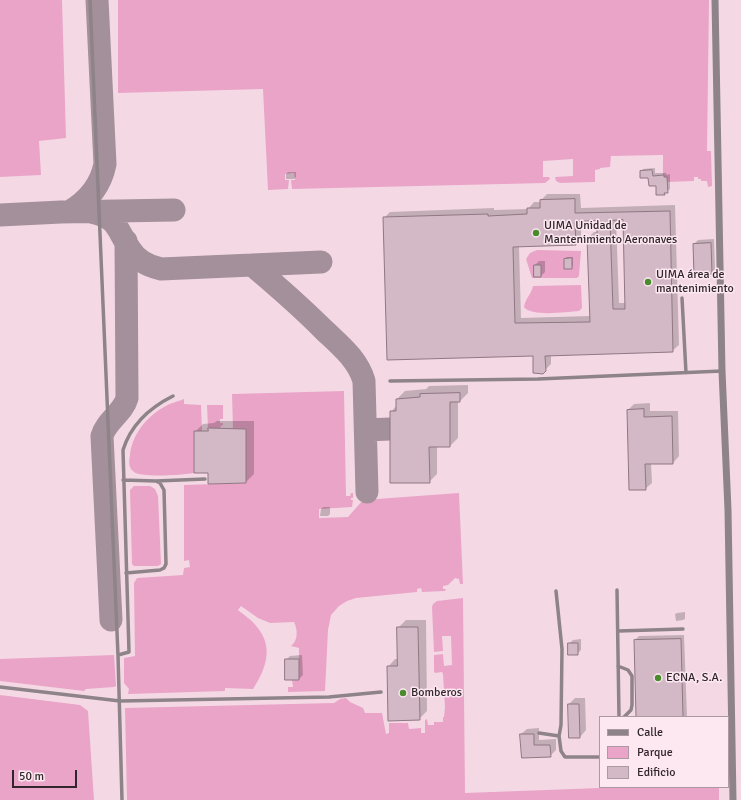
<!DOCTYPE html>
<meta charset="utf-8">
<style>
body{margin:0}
#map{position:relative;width:741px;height:800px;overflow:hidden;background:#f4d9e5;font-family:Signika,sans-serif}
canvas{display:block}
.legend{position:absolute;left:599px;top:716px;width:130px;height:72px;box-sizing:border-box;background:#fde8f2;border:1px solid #ab9aa2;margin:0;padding:5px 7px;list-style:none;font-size:12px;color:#30262b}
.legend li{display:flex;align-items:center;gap:8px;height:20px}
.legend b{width:20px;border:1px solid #ab9aa2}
.scale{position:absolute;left:12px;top:770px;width:65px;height:18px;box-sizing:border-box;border:2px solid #30262b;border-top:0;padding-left:5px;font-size:12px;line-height:14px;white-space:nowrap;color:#30262b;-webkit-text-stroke:3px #fde8f2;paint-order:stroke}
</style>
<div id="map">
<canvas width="741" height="800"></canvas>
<ul class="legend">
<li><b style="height:5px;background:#8e8388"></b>Calle</li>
<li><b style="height:11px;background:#eaa4c8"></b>Parque</li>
<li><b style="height:11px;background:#d3b8c5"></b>Edificio</li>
</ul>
<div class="scale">50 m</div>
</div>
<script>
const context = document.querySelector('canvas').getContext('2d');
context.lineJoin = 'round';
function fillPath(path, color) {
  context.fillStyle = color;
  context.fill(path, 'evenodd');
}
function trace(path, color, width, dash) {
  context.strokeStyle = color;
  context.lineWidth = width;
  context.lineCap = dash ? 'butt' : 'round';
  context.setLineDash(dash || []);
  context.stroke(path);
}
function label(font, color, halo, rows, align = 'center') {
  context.font = font + ' Signika,sans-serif';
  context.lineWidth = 3;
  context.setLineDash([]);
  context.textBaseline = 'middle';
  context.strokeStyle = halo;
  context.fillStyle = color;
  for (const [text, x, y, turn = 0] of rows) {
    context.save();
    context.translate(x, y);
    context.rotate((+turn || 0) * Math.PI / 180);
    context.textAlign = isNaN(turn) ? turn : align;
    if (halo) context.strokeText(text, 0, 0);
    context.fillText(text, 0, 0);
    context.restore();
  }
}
const green = new Path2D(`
 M0,0H62L66,138L39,141L41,175L0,177Z
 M118,0H709L707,151H711L712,186L708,187L707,181H701V179H698V177H694V181L667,182V177H664L663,175V155L611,156L610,167L600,168V169L595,170V182L560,183L556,181L555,177L573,176V159L543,161V177H549L550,179L545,183L292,189L291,180H295L294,173L285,174V180H289L288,189L268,190L263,89L118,93Z
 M537,250L581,251L579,276L577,278H532L526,259L530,253Z
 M581,285L582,308L579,311C566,312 531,317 524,307C526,297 531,295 533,286Z
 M344,391L346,496H350L351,493H353V498H351V500H353L352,507L319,509V518L348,517L363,500L459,493L463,584H460L459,579L455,578L448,585L443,586V589H446L445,591L422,592L421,588L417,589V592L356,598L347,601L339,606L331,615L328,630L325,691L288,692V687H293L292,680L299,679V648L291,646C298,641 298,630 294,622L270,623L258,618L241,606L238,610C244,615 252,620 257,627C274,647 266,669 253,689L225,688V691L128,694L129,689L124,683V658L135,656L134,583L137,578L183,575L184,568L190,567L189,560L184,561V485L246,483V429H233L232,394Z
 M184,399V404L201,405L202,431L194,432V473C183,475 142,478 134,472C128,468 129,461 130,455C132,435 146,417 164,407C170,403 177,402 184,399Z
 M207,405H223V419H220V423H223V425L221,426L220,428H208Z
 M134,486H150L155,489L158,496L161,564L158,566H134L132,564L130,490Z
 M463,598L465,793L627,787H719V800H127L125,708L334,703L340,699L346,698L350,702L363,708L365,713H382L386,734L389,733V723H408L409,729L421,728V733H425V720L427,719L428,725H434V722H443V717H444L445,707L443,674L442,672L435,673L434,671V655L443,654L444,666L452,665L451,636H442L443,651L434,652L432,607L433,604L437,601Z
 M114,655L116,686L114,687L86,689L84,691L0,681V659Z
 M0,695L80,705L88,711L94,800H0Z`);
const shadow = new Path2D(`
 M655,168V173H666L667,175L670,174V189L664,194L649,177L641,172L643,169Z
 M288,172H296V177L294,179H286V174Z
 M547,194H580L581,208L675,205L679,345L672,351L551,355V364L545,370L534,355L384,218L390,212L494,208V210L528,209L534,202H541V200ZM624,219L626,303H619L616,220ZM598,220V232H594L588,238L590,316L521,318L519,246L575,244L581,238V221Z
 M714,239L715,269L711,273L695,274L694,244L698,240Z
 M567,257H573V266L571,268L565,259Z
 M539,261H545V272L541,276H535V265Z
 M468,385V393L460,401H458V438L450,446H437V474L429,482L391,412L397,405V399L405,391L426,389L429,386Z
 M650,403V411H678L679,456L673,463H651L652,483L645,489L628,410L634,404Z
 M217,421H254V474L246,482L209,472L195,432L203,424L214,423Z
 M323,507H330V514L328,516H320L321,509Z
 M685,612V619L683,620L676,621L675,614L677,613Z
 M406,620H426L427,711L419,719L388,667L395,659H398V628Z
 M684,635L687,717H637L635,640L639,636Z
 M581,639V650L577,654L569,644L573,640Z
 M302,655L303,675L299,679L286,660L290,656Z
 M575,698H585L586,730L580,737L569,704Z
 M539,728V740L556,739V750L550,756L522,757L521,734L527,729Z`);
const taxiway = new Path2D(`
 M69,212C88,201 101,185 105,164L97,0
 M91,212C119,218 116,229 130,249C137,261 148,266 161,269L321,262
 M0,215L61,212L174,210
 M252,265C277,286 302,308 325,331C341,346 358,360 364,381L367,492
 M366,430L390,429
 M111,620L102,436C106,421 123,413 127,398L126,241`);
const building = new Path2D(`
 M652,170L653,176L664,175V177H667L668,193H664L665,195H656V186H649L648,178H640V171Z
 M575,199V213L670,211L673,352L545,356L546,371L543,374L533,373V356L387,360L383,217L488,214V216L527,214V208H540V200ZM623,220L625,309H613L610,221ZM597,221V238H587L590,322L515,323L513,247L576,245L575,222Z
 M711,243L712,274L694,275L693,244Z
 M572,258V269H564V259Z
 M534,265H541V277H534Z
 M460,393V402H450V447H429L430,483H390V411H396V399L420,397V394Z
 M644,409V417L672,416L673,464H645L646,490H629L627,410Z
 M208,428L246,429V483L208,484V473H194V431H208Z
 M397,627H418L420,720L388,721L387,666H397Z
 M681,639L683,717H636L634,640Z
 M568,643H578V655H568Z
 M285,659H299V680H285Z
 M568,704H579L580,738H569Z
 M520,734H534V745H550L551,757L522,758Z`);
const service = new Path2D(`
 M90,0L118,655L122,800
 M682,298L686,373
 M390,381L538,379L722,371
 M123,480L156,481L205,479
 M126,573L160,570L164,568L166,564L164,490L160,483L156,481
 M617,590L619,717
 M556,591L562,649L561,725L559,736
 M618,631L683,629
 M118,655L129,652L123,450C131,424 149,408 173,396
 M618,666L628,670L632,676V705L631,710L624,717
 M0,687L120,701L329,697L381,692
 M539,733L559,736L561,751L565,757H600`);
const minor = new Path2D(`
 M715,0L722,371L728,510L733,800`);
const markers = [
 [536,233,4,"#4a8b2d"],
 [648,282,4,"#4a8b2d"],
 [658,678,4,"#4a8b2d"],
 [403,693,4,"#4a8b2d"]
];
const poiNames = [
 ["UIMA Unidad de",544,226],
 ["Mantenimiento Aeronaves",544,240],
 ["UIMA área de",656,275],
 ["mantenimiento",656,289],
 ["ECNA, S.A.",666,678],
 ["Bomberos",411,693]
];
fillPath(green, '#eaa4c8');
fillPath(shadow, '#0003');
trace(taxiway, '#a4909a', 23);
fillPath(building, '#d3b8c5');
trace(building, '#8f7783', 1);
trace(service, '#8e8388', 3.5);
trace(minor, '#8e8388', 7);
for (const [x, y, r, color] of markers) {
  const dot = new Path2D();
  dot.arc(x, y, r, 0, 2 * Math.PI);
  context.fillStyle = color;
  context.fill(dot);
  trace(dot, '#fde8f2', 1.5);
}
label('12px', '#30262b', '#fde8f2', poiNames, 'left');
</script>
